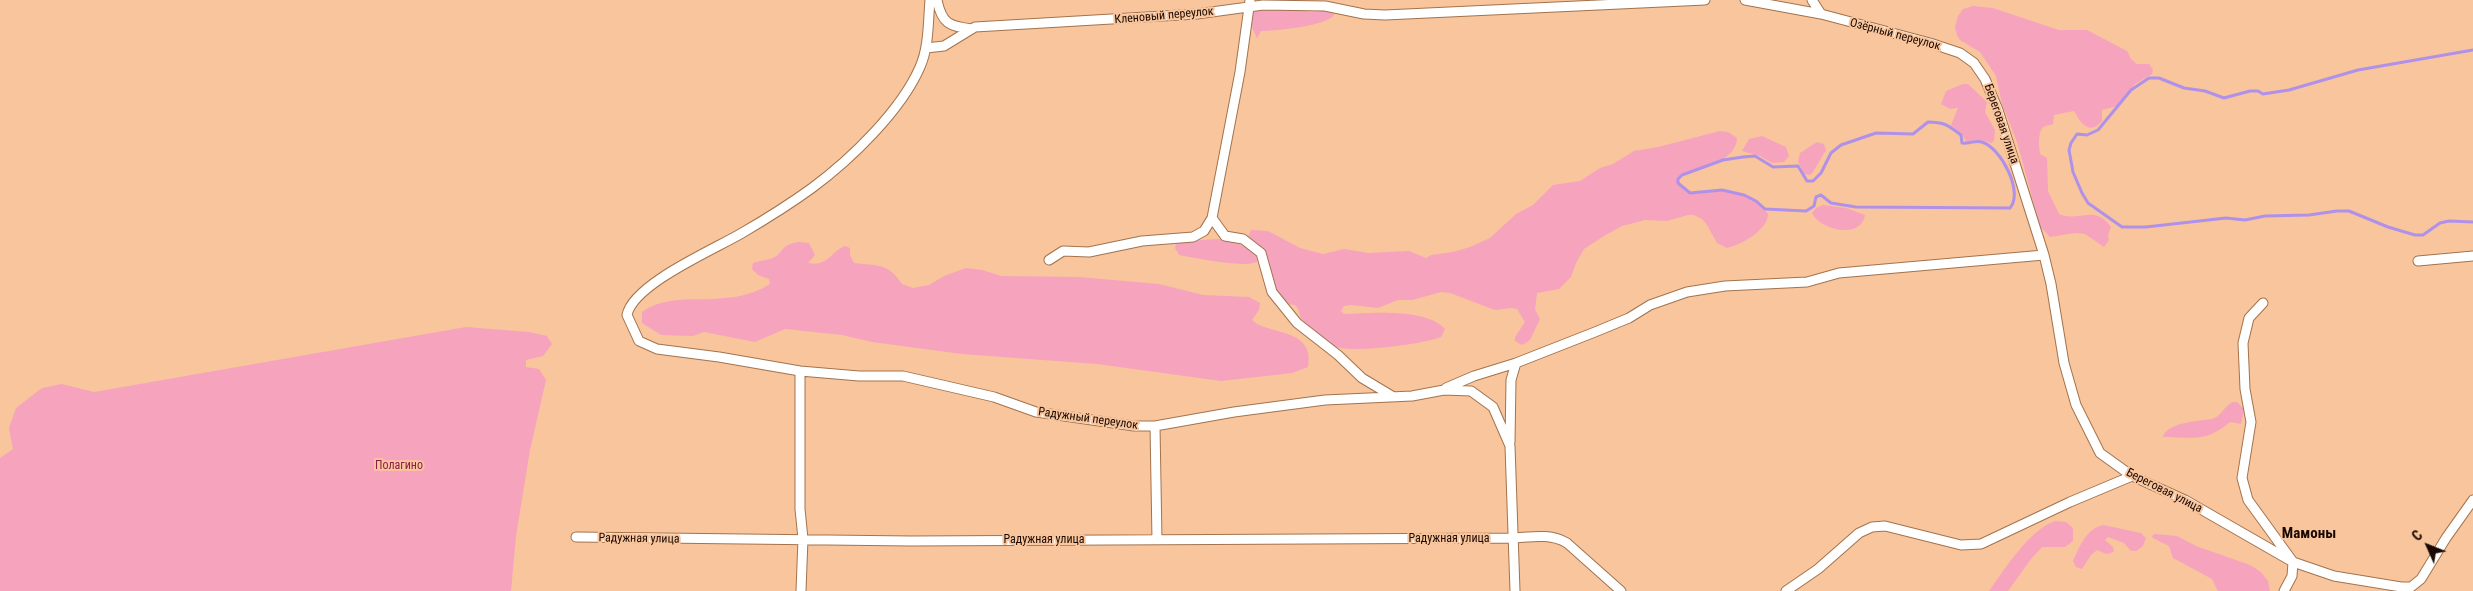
<!DOCTYPE html>
<meta charset="utf-8">
<style>
body{margin:0}
#map{position:relative;width:2473px;height:591px;overflow:hidden;background:#f9c59d;font-family:"Roboto Condensed",sans-serif}
canvas{display:block}
.north{position:absolute;left:2403px;top:521px;width:50px;height:50px;-webkit-text-stroke:4px #f9c59d;paint-order:stroke;rotate:314deg;font-size:14px;font-weight:700;line-height:20px;text-align:center;color:#1a0900}
.north::after{content:'';display:block;margin:auto;width:18px;height:22px;background:#1a0900;clip-path:polygon(50% 0,100% 100%,50% 72%,0 100%)}
</style>
<div id="map">
<canvas width="2473" height="591"></canvas>
<div class="north">С</div>
</div>
<script>
const context = document.querySelector('canvas').getContext('2d');
context.lineJoin = 'round';
function fillPath(path, color) {
  context.fillStyle = color;
  context.fill(path, 'evenodd');
}
function trace(path, color, width, dash) {
  context.strokeStyle = color;
  context.lineWidth = width;
  context.lineCap = dash ? 'butt' : 'round';
  context.setLineDash(dash || []);
  context.stroke(path);
}
function label(font, color, halo, rows, align = 'center') {
  context.font = font + ' "Roboto Condensed",sans-serif';
  context.lineWidth = 4;
  context.setLineDash([]);
  context.textBaseline = 'middle';
  context.strokeStyle = halo;
  context.fillStyle = color;
  for (const [text, x, y, turn = 0] of rows) {
    context.save();
    context.translate(x, y);
    context.rotate((+turn || 0) * Math.PI / 180);
    context.textAlign = isNaN(turn) ? turn : align;
    if (halo) context.strokeText(text, 0, 0);
    context.fillText(text, 0, 0);
    context.restore();
  }
}
const green = new Path2D(`
 M1973,6L1993,8L2059,30H2087L2127,51L2131,59L2137,64H2149L2153,70L2152,74L2135,84L2117,106L2102,110V121C2089,136 2081,123 2074,111L2054,115L2053,124C2051,125 2048,125 2045,126C2037,130 2039,147 2040,154L2047,158L2048,191L2059,214C2079,223 2094,203 2111,227L2108,235L2109,240L2104,247L2085,234L2075,233L2050,237L2040,226L2017,142L2002,104L1996,76L1980,52L1960,40L1957,35L1955,27L1958,16L1963,9Z
 M1260,9H1291L1312,12L1332,10L1334,15C1327,26 1275,31 1261,31L1257,38L1251,25L1252,13Z
 M1963,84H1968L1987,102L1985,112L1995,130L1994,141L1991,143L1982,140L1966,141L1962,134L1951,125L1958,108L1950,109L1941,104L1946,91Z
 M1720,131L1728,132L1737,138C1736,162 1700,168 1682,175L1678,179V183L1686,192L1701,193L1712,190L1744,195L1756,201L1768,214C1768,230 1741,245 1727,248L1717,243L1707,225L1702,219L1694,215H1688L1667,221L1645,220L1622,226L1604,236L1584,249L1576,263L1571,277L1559,289L1537,293L1535,309L1540,319L1530,340L1522,345L1515,341V337L1525,322L1517,309L1512,308L1495,310L1450,293L1441,292L1412,300H1398L1378,308L1351,305L1344,306L1341,311L1344,314C1370,313 1427,308 1445,329L1441,337C1425,344 1348,354 1334,346C1324,341 1307,328 1301,318C1299,313 1299,309 1295,305C1269,305 1271,268 1263,250C1260,245 1252,242 1248,237L1251,230L1268,231L1300,248L1323,254L1344,249L1368,253L1409,251L1426,258L1431,255L1453,252L1470,247L1490,238L1516,214L1533,205L1553,185L1580,181L1600,168L1613,164L1634,151L1658,147Z
 M1762,136L1786,147L1789,156L1784,162L1772,163L1760,156L1742,151L1749,139Z
 M1817,142L1824,144L1826,150L1813,172L1810,175L1804,174L1798,161L1800,153Z
 M1823,205L1846,208L1865,215C1861,240 1820,230 1812,213L1816,208Z
 M1220,239L1242,245L1256,253L1257,262C1244,268 1194,258 1179,255L1175,248L1176,244L1180,241Z
 M799,242L809,243L815,255L808,263C828,267 830,252 845,246L850,248V255L854,263C879,266 888,263 902,284L913,288L929,285L944,276L966,268L982,270L1001,276L1079,277L1159,284L1203,295L1249,297L1260,303L1259,310L1252,320C1266,335 1316,327 1308,367L1292,373L1221,381L1097,364L962,354L872,342L842,335L785,329L755,342L704,332L693,336L661,335L642,323V312C677,287 726,312 770,284L769,279L758,275L752,269L753,263C759,261 767,260 773,258C784,253 779,245 799,242Z
 M466,327L529,332L547,336L552,344L543,356L526,360V367L539,369L546,380L530,450L516,536L511,591H0V458L13,449L9,428L16,408L42,388L62,384L94,392Z
 M2233,402H2237L2244,409L2241,424L2230,422C2206,443 2192,437 2163,437C2167,422 2200,421 2212,419C2221,417 2224,406 2233,402Z
 M2055,521L2066,522L2073,528V541L2065,547H2042L2031,559L2008,591H1989C2005,569 2029,530 2055,521Z
 M2103,525L2141,533L2146,538L2143,546L2136,551H2131L2124,543L2108,537L2105,540L2113,547L2114,552L2106,554L2097,550L2091,555L2082,569L2076,567L2073,561C2080,546 2086,529 2103,525Z
 M2155,534L2177,536L2196,546L2250,565L2261,572L2268,581L2270,591H2218L2212,579L2173,558L2169,546L2153,538L2152,536Z`);
const stream = new Path2D(`
 M2473,50L2358,70L2289,90L2263,94L2258,91H2250L2224,98L2205,91L2184,88L2159,78H2149L2131,90L2098,130L2087,135L2077,134L2071,143L2069,150L2073,172L2082,193L2088,203L2122,227H2146L2226,218L2245,220L2265,216L2309,215L2337,211H2349L2388,227L2415,235H2423L2440,223L2449,221L2473,222
 M1928,122C1944,122 1948,125 1961,135L1962,143C1969,144 1975,140 1982,142C2001,148 2024,192 2010,208L1856,207L1831,203L1821,195L1816,197L1814,206L1806,211L1765,209L1756,201L1744,195L1722,190L1690,193L1678,183V179L1682,175L1723,160L1743,157L1755,156L1773,167L1798,166L1807,181H1813L1821,173L1831,153L1841,145L1876,133L1913,134Z`);
const minor = new Path2D(`
 M930,0C928,22 929,47 920,67C901,111 850,160 812,188C790,204 766,219 742,233C715,249 633,284 627,315L639,341L657,349L719,357L800,371L859,376H903L994,397L1036,412L1134,426H1155L1234,412L1325,400L1412,396L1444,390L1471,391L1493,407L1510,446L1515,591
 M937,0C942,24 949,26 972,29
 M1745,0L1821,14L1930,43L1960,53L1974,63L1985,79L1998,110L2044,255L2051,284L2064,363L2076,405L2100,453L2132,476L2185,500L2293,562L2334,576L2401,587H2411L2421,579L2446,538L2473,500
 M1812,0L1821,14
 M926,48L944,46L975,27L1197,14L1263,5L1325,6L1364,14L1385,15L1705,0
 M1212,218L1225,236L1243,239L1261,253L1272,292L1297,323L1338,355L1362,378L1392,396
 M1049,260L1063,251L1089,252L1142,241L1193,237L1204,231L1212,218L1240,72L1250,0
 M2418,261L2473,256
 M2263,303L2249,318L2243,343L2245,389L2251,422L2242,478L2248,500L2293,562L2292,576L2284,591
 M800,371V509L803,539L801,591
 M1446,388L1474,376L1516,363
 M1155,426L1157,540
 M1510,442L1511,380L1516,363L1595,332L1629,318L1650,305L1687,292L1725,286L1807,282L1839,273L2044,255
 M576,537L911,541L1513,538C1532,537 1550,533 1567,543L1621,591
 M1786,591L1818,569L1859,533L1872,527L1885,526L1961,545L1981,544L2070,502L2132,476`);
const streetNames = [
 ["Кленовый переулок",1164,16,-5],
 ["Озёрный переулок",1895,35,15],
 ["Береговая улица",2001,124,71],
 ["Радужный переулок",1088,419,8],
 ["Береговая улица",2164,491,27],
 ["Радужная улица",639,539,1],
 ["Радужная улица",1449,539],
 ["Радужная улица",1044,540]
];
const parkNames = [
 ["Полагино",399,466]
];
const quarterNames = [
 ["Мамоны",2309,534]
];
fillPath(green, '#f6a3bd');
trace(stream, '#b091ea', 3);
trace(minor, '#a2734d', 11);
trace(minor, '#fff', 9);
label('12px', '#1a0900', '#f9c59d', streetNames);
label('12px', '#921850', '#f9c59d', parkNames);
label('bold 15px', '#1a0900', '#f9c59d', quarterNames);
</script>
